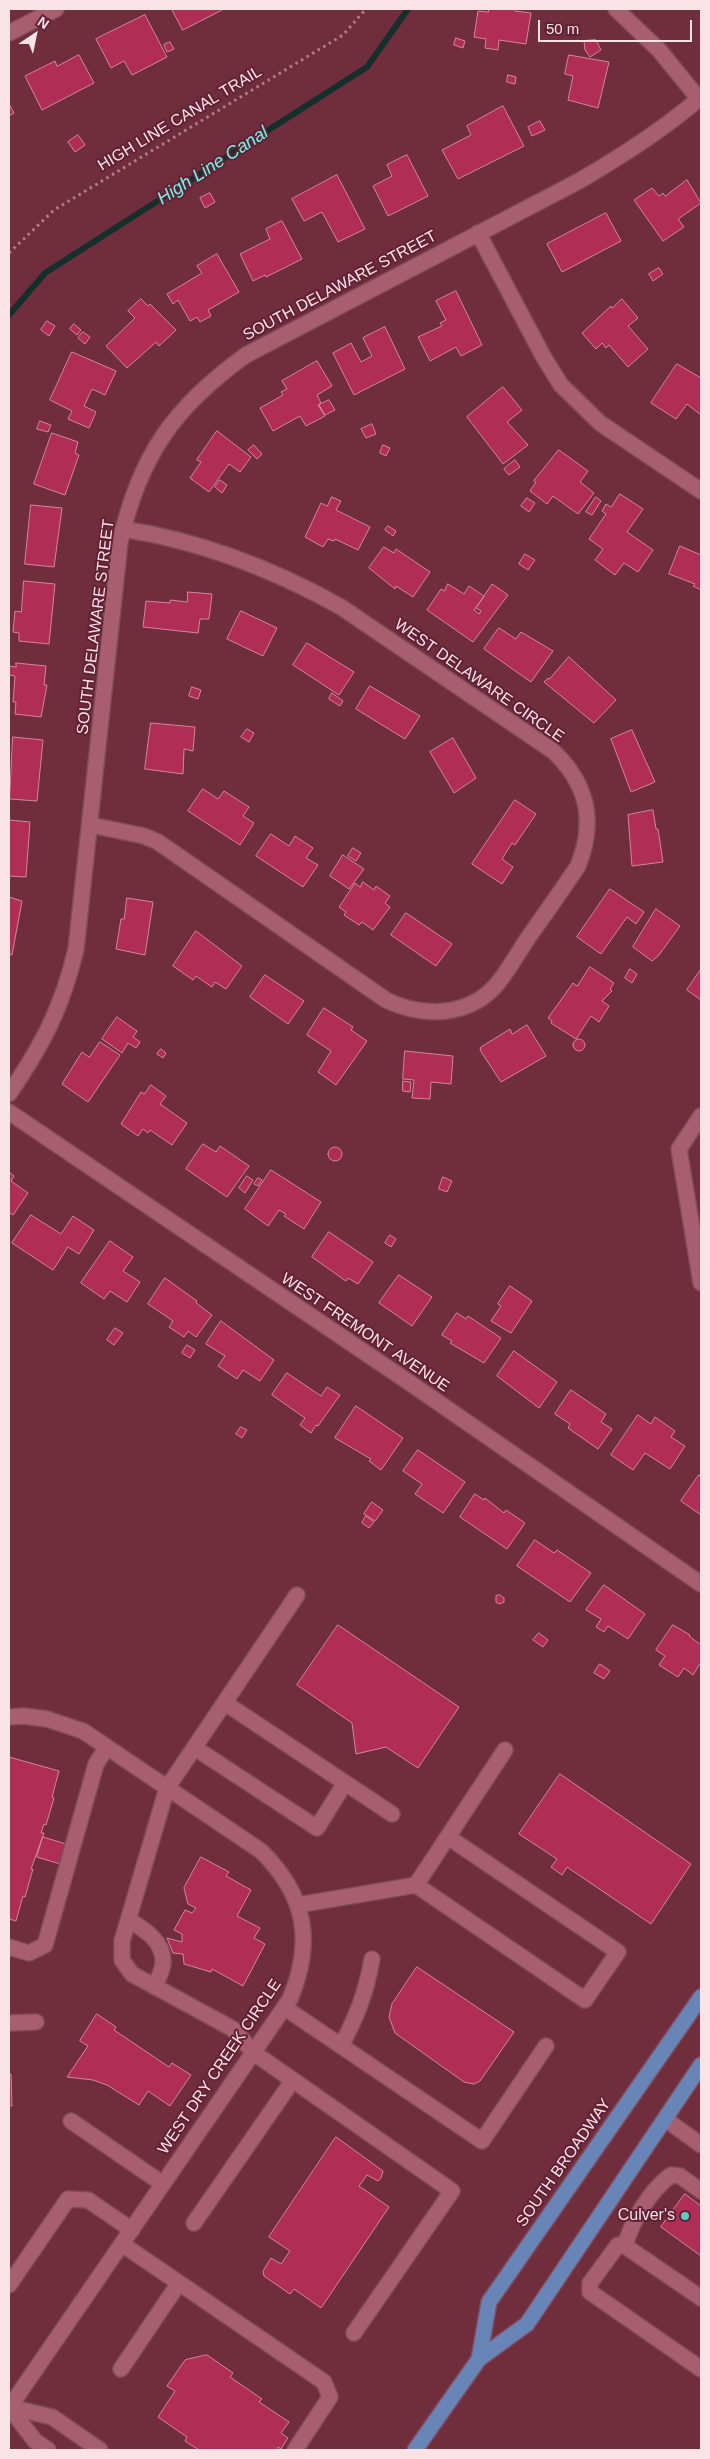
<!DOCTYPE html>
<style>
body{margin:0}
#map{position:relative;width:710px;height:2459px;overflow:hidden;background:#6f2d3e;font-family:Helvetica,sans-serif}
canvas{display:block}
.frame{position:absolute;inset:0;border:10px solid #fbe2e6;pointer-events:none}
.north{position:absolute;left:10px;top:10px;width:50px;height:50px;-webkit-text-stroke:4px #622134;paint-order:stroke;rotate:34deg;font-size:14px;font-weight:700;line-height:20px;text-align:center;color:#fbe2e6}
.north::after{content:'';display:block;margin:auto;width:18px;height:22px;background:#fbe2e6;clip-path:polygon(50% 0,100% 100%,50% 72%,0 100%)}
.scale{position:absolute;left:538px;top:20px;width:154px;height:22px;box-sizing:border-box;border:2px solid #fbe2e6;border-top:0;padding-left:6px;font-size:15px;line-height:18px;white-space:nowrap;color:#fbe2e6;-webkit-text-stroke:4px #622134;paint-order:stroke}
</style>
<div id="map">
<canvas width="710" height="2459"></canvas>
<div class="frame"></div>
<div class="north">N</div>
<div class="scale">50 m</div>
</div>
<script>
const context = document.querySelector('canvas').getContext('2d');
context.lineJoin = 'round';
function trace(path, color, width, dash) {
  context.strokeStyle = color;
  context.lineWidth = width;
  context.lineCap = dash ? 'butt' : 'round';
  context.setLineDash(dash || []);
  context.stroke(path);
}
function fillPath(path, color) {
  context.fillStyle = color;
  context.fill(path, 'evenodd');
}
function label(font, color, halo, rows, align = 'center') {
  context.font = font + ' Helvetica,sans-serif';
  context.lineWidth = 4;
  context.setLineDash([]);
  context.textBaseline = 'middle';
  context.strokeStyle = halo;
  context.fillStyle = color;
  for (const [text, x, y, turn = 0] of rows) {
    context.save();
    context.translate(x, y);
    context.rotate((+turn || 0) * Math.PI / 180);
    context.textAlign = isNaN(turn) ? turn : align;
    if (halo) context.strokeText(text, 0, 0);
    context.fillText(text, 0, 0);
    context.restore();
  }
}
const stream = new Path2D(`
 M9,315L45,273L367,67L408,9`);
const building = new Path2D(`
 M172,9H224L183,30Z
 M489,9H515V11L531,13L526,44L499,40L498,50L485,48L486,39L474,37L478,11L488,12Z
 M145,15L167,57L132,75L124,61L111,68L96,39Z
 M456,38L465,41L463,48L454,45Z
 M596,40L601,50L590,57L585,50L584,41Z
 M170,42L174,49L167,52L164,45Z
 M79,55L94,83L42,110L25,76L55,61L57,66Z
 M569,55L609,62L598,108L568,100L573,76L565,74Z
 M508,75L516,77L515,84L507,82Z
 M9,104L14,113L9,116Z
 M503,106L524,146L458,179L442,150L471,135L467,126Z
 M540,121L545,130L532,136L528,127Z
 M78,135L85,145L75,152L68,142Z
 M407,155L428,196L388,216L373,186L392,176L387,165Z
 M337,175L365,229L338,242L322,212L304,221L292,199Z
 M687,180L701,203L678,219L684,227L663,241L634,200L652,188L659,196L663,193L665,196Z
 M210,193L215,202L205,208L200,198Z
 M606,213L621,241L562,272L547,244Z
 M282,221L302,259L266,277L265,275L253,281L240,254L270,239L266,229Z
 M217,254L239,292L208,310L211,316L200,322L197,317L190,321L178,300L173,304L167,294L202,273L197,266Z
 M659,268L663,274L653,281L649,274Z
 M456,291L482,345L461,356L456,347L430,361L418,337L442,326L440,323L446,320L436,301Z
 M141,299L148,306L150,304L176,330L159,346L156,342L127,368L106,346L135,318L128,311Z
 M622,299L638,318L628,326L648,349L628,367L609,345L606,348L602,343L596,349L582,333L611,306L612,308Z
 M47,321L55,326L49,336L41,330Z
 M74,324L81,330L77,335L70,329Z
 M385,327L405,369L354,395L333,353L351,343L361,362L372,356L363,338Z
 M83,332L90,337L85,344L78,338Z
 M72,352L116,371L105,395L92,389L84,406L96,412L89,428L68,419L72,411L50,400Z
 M317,361L332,386L317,395L321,403L318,405L325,416L306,426L300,416L273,431L260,408L283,395L281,392L287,389L282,381Z
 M677,364L701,378V415L687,404L676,419L651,403Z
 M503,387L522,410L507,422L528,445L503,464L467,417Z
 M329,400L335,410L325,415L319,405Z
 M40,421L51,425L48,432L37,429Z
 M372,424L376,434L366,438L361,429Z
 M217,431L251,457L240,472L229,464L209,492L190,478L201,462L197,460Z
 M52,433L78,442L75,453L79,455L65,495L34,484Z
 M254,445L262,454L257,459L248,450Z
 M383,445L390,448L386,456L380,453Z
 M559,450L588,471L580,482L594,493L578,514L553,496L547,504L530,491L536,482L534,481Z
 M515,460L520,467L509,475L504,469Z
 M220,480L227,485L222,493L215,487Z
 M620,494L643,509L627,532L653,550L638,572L624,563L615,575L595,560L603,549L589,539L606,514L602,511L606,504L611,507Z
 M332,497L341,501L336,510L370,527L358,550L335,539L334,541L328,539L323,547L305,537L321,503L327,506Z
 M596,497L601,501L592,515L586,512Z
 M527,498L535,503L529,512L521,506Z
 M31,505L62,508L54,567L25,564Z
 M388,526L396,531L393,536L385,530Z
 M680,546L701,555V590L693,586L695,584L669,574Z
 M384,547L394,553L396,549L430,572L413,597L396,586L395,589L369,568Z
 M525,554L535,560L528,570L519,564Z
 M24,581L55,584L49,644L19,641V633L13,632L15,611L21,612Z
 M448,584L464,594L469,586L484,596L474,610L479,614L481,611L476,608L492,584L508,595L473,642L427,610L441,589L444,591Z
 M188,592L212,594L209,619H200L198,633L143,627L146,601L170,603V600L187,602Z
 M241,611L277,628L263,656L227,639Z
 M499,628L516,639L521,632L553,651L531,682L484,649Z
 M307,643L354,672L339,695L293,665Z
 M569,657L616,700L594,723L544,682L548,678L549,679Z
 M16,663L46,666L44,685H47L41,717L15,714L16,702H13L15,676L9,675V666L16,667Z
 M370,686L420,716L405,739L356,709Z
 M192,687L201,690L198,699L189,696Z
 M332,693L343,701L340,706L329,699Z
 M151,723L195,727L193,751L184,749L183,774L145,769Z
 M247,729L254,733L249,742L241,737Z
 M632,730L655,782L631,792L611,739Z
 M13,737L43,740L37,801L10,799Z
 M453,738L476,778L454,793L430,752Z
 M203,789L218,799L224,791L249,807L243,816L254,823L240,845L188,811Z
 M515,800L536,814L515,845L512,843L502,859L513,867L502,884L472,864Z
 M653,810L656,829H658L663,862L632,866L628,815Z
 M9,820L30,822L26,877L9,876Z
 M271,834L289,846L295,836L313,848L306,858L318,865L303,887L256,856Z
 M353,848L361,853L356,861L348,856Z
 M343,855L364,869L349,889L330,876Z
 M363,882L374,890L376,886L390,896L385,903L390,907L373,930L362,922L359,925L344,915L346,912L339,907L355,883L360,887Z
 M610,889L644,912L636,924L627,917L601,954L577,937Z
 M9,897L22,901L12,955L9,954Z
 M127,898L153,902L145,955L116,949L121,919H124Z
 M656,909L680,926L659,955L652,961L633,947Z
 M406,913L452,944L436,966L391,935Z
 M196,931L242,966L226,989L215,982L212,987L196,976L193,980L173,966Z
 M590,967L614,983L610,989L612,991L602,1001L609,1006L599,1022L591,1016L576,1039L551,1023L552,1021L548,1018L573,983L577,986Z
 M630,969L637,974L632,983L625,978Z
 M701,969V1000L687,990Z
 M265,975L304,1001L288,1024L250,997Z
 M324,1008L353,1027L351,1030L367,1041L336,1085L318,1072L331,1051L307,1035Z
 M117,1017L137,1031L133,1037L140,1042L136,1048L128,1043L122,1053L102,1039Z
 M527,1025L546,1056L501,1082L480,1050L481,1047L510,1029L512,1034Z
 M573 1045a6 6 0 1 1 12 0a6 6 0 1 1-12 0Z
 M100,1042L120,1055L88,1102L62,1084L82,1052L89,1057Z
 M161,1049L166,1053L163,1058L157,1054Z
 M405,1051L453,1056L451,1084L431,1082L430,1099L412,1098L414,1080L403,1079Z
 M403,1081L411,1082L410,1092L403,1091Z
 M151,1085L166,1096L160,1104L187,1123L172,1145L150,1130L148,1133L143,1129L138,1136L121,1124L141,1092L144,1094Z
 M203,1144L216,1152L220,1146L249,1166L227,1197L186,1169Z
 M328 1154a7 7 0 1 1 14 0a7 7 0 1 1-14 0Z
 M271,1170L321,1202L304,1229L284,1216L286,1214L279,1210L268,1226L245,1209Z
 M9,1172L14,1176L11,1181L28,1193L13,1215L9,1212Z
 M247,1176L253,1180L245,1193L239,1188Z
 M443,1177L452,1181L447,1192L439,1189Z
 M258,1178L262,1180L258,1186L254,1184Z
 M31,1215L61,1234L73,1216L94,1230L79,1254L68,1247L53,1270L12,1243Z
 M329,1232L373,1262L358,1284L348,1278L346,1281L343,1279L312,1257Z
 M390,1235L396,1239L391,1247L385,1243Z
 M110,1241L133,1257L123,1271L140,1282L127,1302L110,1291L104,1299L81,1283Z
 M399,1275L432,1297L412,1326L379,1303Z
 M165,1278L197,1301L196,1303L212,1315L196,1337L188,1331L184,1337L169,1327L173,1321L148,1304Z
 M510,1286L532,1301L511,1333L491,1321L501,1306L498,1304Z
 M457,1313L466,1319L468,1316L501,1338L484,1363L450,1343L452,1341L442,1335Z
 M221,1321L274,1360L260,1381L243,1370L237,1379L218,1366L225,1356L206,1344Z
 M115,1328L123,1333L114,1345L107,1340Z
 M187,1345L195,1350L190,1358L182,1353Z
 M514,1351L557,1382L539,1408L497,1376Z
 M287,1373L321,1396L327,1387L340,1395L318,1426L316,1425L311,1433L300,1425L305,1418L272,1395Z
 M571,1390L606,1414L601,1422L612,1429L598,1449L568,1428L570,1424L555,1414Z
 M356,1406L403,1438L381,1470L369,1461L371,1459L335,1438Z
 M638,1415L651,1424L655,1417L675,1431L671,1437L685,1446L670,1469L645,1453L633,1470L611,1455Z
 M241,1427L247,1430L242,1438L236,1434Z
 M418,1450L465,1482L443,1513L415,1494L422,1484L403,1471Z
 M699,1475L701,1477V1515L681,1501Z
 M475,1494L484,1500L485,1498L504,1513L506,1510L525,1523L507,1549L460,1517Z
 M372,1502L383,1510L375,1521L364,1514Z
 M366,1516L374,1522L369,1528L362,1523Z
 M535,1540L554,1553L557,1550L591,1573L570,1602L517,1566Z
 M604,1585L645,1614L628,1639L608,1626L604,1632L596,1627L601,1619L586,1610Z
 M500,1595L504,1598V1602L499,1604L496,1602V1596Z
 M338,1625L459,1707L418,1768L386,1747L356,1754L352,1723L297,1685Z
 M673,1625L690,1635L689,1636L701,1645V1662L693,1675L684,1668L678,1677L659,1665L665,1656L656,1650Z
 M539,1633L548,1640L543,1647L533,1640Z
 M600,1664L610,1671L604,1679L594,1673Z
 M9,1757L59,1771L52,1797L54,1798L46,1825L44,1824L41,1833H44L31,1869H33L25,1897L23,1896L16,1921L9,1919Z
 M560,1774L691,1864L651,1924L567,1867L562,1875L551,1867L557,1859L519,1834Z
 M43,1837L66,1844L60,1864L37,1857Z
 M201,1857L229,1872L226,1876L251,1890L237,1916L260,1928L254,1938L265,1944L243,1986L212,1969L211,1972L184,1964L183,1954L173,1953L167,1938L182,1942V1934L174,1930L185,1910L192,1913L196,1908L188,1904L184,1888Z
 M417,1967L514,2032L480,2081L474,2084L464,2082L395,2033L389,2017L392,2004Z
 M97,2014L116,2027L114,2030L169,2067L172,2063L191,2075L170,2106L148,2091L139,2105L107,2085L93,2080L67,2077L88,2046L80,2041Z
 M9,2074H11L12,2106H9Z
 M336,2137L383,2171L381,2178L378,2181L367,2175L359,2186L389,2207L321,2308L294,2289L290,2294L264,2276L263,2271L271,2258L281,2264L290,2251L269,2237Z
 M685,2194L701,2206V2256L661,2227Z
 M207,2355L233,2373L230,2377L262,2399L259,2402L289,2422L281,2433L288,2438L281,2449L278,2447L276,2450H199L185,2441L187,2437L158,2417L175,2391L167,2386L185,2360Z`);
const path = new Path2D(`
 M9,253L54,210L343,35L366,9`);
const minor = new Path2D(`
 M616,9L659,50L699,99
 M9,33L56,9
 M478,233L543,356L561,385L600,423L701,491
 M91,825L144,836L158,842L386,1000C423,1018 470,1017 498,983C509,969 518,953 528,938C545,914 562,890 578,866C596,821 588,784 553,751L341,607C273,569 201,541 123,529
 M9,1094C43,1044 62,1008 76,949L120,542C140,455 174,407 246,355L579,181C622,156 663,130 701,97
 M9,1112L410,1383L701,1584
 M701,1116L679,1149L701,1283
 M297,1595L167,1788L122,1941V1960L132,1974L233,2029L254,2053L452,2191L354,2333
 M225,1703L392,1814
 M9,1717L24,1716L47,1719L83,1731L261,1851C306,1895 314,1942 290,1999L9,2408
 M195,1748L317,1828L345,1783
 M416,1885L585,2000L618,1952L448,1837
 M298,1905L416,1885L505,1750
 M129,1920C144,1929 165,1942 163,1964C162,1972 157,1980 155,1987
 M9,1947L29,1953L45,1945L96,1764L107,1747
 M285,2008L482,2141L546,2046
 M9,2023L36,2022
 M341,2046C357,2016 366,1993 372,1959
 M665,2119L701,2145
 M71,2121L163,2184
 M194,2223L293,2080
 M122,2244L324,2382L330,2397L295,2450
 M625,2246C632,2220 650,2191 671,2175L680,2176L701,2191
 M9,2285L68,2199L88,2200L132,2230
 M701,2298L625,2246L618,2245L590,2283V2292L701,2369
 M121,2369L179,2283
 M9,2407L52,2417L100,2450
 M9,2407L35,2441L48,2450`);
const major = new Path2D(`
 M479,2359L489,2302L701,1997
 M415,2450L479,2359L527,2324L701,2065`);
const markers = [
 [685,2216,5,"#57cec2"]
];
const streetNames = [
 ["HIGH LINE CANAL TRAIL",180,119,-31],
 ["SOUTH DELAWARE STREET",340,286,-28],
 ["SOUTH DELAWARE STREET",96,627,-83],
 ["WEST DELAWARE CIRCLE",479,681,35],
 ["WEST FREMONT AVENUE",365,1333,34],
 ["WEST DRY CREEK CIRCLE",220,2067,-56],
 ["SOUTH BROADWAY",564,2163,-55]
];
const poiNames = [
 ["Culver's",675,2216]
];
const waterNames = [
 ["High Line Canal",213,166,-33]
];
trace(stream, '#142f2c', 6);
fillPath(building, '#af2d57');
trace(building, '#d48797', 1);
trace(minor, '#804b5b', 18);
trace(major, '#804b5b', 18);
trace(path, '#af7f8a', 3, [2.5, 4]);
trace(minor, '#a75f6f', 15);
trace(major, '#6984b7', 15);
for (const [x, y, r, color] of markers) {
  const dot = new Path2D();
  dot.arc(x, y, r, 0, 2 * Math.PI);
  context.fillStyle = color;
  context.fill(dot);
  trace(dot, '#622134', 2);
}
label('16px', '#fbe2e6', '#622134', streetNames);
label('16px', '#fbe2e6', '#622134', poiNames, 'right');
label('italic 18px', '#70f5e8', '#622134', waterNames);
</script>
